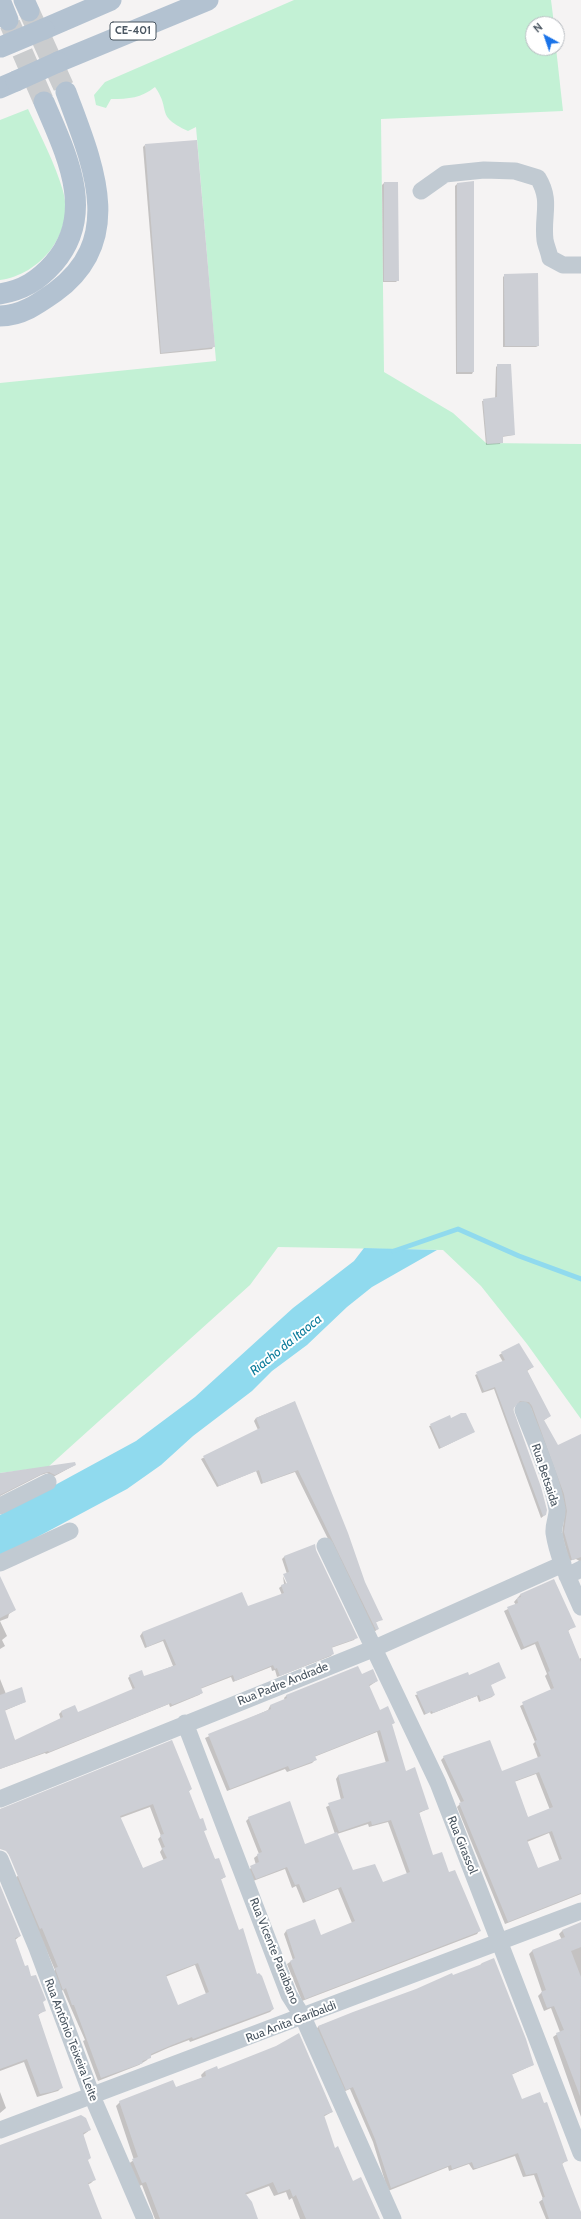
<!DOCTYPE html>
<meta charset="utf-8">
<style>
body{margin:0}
#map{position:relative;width:581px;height:2219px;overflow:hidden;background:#f5f3f3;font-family:Cabin,sans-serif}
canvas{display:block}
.north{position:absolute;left:525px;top:16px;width:40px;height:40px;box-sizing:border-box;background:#fff;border:1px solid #b7bbc0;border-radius:50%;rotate:320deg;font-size:11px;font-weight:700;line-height:16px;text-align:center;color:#4a5661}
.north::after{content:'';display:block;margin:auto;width:14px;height:18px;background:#1a73e8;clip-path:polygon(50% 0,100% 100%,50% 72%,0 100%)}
</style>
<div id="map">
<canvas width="581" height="2219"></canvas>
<div class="north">N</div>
</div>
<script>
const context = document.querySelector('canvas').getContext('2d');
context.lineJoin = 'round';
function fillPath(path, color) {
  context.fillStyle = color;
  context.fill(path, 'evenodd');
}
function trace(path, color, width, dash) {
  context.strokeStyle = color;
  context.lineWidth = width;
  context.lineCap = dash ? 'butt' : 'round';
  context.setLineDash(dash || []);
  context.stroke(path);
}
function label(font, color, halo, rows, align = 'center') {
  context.font = font + ' Cabin,sans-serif';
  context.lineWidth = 4;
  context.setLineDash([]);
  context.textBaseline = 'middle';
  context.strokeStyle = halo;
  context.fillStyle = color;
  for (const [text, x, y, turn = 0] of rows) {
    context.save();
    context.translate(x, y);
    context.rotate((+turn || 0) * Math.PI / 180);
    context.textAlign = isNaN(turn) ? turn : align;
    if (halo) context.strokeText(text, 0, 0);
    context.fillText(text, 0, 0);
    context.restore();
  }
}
const green = new Path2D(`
 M294,0H551L554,24H533V48H556L563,111L381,119L384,372L453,413L486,443L581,444V1419L527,1344L481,1286L443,1250L278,1247L250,1285L48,1467L0,1473V383L216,361L196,127L188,131C154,115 172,111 155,87C141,98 129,99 111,99L106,108L96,105L94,95L105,82Z
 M28,109C40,135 55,163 63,191C75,233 40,275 0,280V120Z`);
const water = new Path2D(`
 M364,1248L437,1250L372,1287L347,1307L307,1345L272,1371L252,1391L193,1436L161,1465L127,1489L0,1557V1515L136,1441L195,1397L293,1308L354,1261Z`);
const shadow = new Path2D(`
 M145,145L213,347L212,349L160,354L143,147Z
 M384,183L398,280L396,282H383L382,185Z
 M457,184L473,372L472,374H456L455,186Z
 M505,275L538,346L536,347H503V277Z
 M498,365L514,435L502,437L500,444L486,445L482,401L495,399L496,367Z
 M518,1344L533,1367L527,1371L550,1416L543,1421L557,1447L581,1435V1562L576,1559L569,1561L562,1534L565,1511L531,1408L523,1402L514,1405L513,1413L545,1515L541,1518L494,1389L482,1393L475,1375L503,1362L499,1355Z
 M294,1402L364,1582L382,1619L375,1623L378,1629L374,1632L295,1472L261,1484L256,1471L217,1487L201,1459L258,1430L254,1421L256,1418Z
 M451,1420L474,1432L439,1449L429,1426Z
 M75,1465L53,1477L47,1473L41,1475L0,1496V1474Z
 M315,1551L356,1637L354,1640L331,1648L333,1653L331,1656L277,1677L275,1670L272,1671L271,1667L233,1682L231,1677L200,1689L202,1693L199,1695L170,1707L169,1704L46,1754L45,1753L0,1769V1679L6,1694L25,1702L4,1711L15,1741L61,1720L59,1714L61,1712L74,1707L77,1713L133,1690L128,1678L130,1676L144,1677L173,1666L163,1641L145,1648L140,1636L142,1633L242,1593L247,1608L282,1595L279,1588L284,1584L283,1576L288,1588L287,1574L282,1559L284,1557Z
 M554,1580L574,1626L568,1631L579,1659L581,1658V1894L505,1924L457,1807L461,1803L441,1760L444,1757L502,1772L538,1758L533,1744L535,1742L520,1706L551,1690L545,1676L547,1674L535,1644L521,1650L504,1611L516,1605L514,1602L520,1595ZM536,1774L550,1810L528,1818L514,1782ZM549,1833L560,1862L538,1869L527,1842Z
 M0,1581L15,1610L9,1614L8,1618L0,1621L7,1636L2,1640L5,1646L0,1649Z
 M361,1675L377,1681L368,1687L379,1711L394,1723L391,1725L405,1772L428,1809L419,1813L432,1857L449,1874L479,1931L477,1934L302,2001L287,1964L293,1960L284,1934L286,1931L320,1936L352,1923L338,1889L303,1903L296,1886L292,1888L285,1869L253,1881L248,1870L256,1865L254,1858L259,1854L246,1821L249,1818L305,1845L335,1834L326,1807L341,1800L336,1779L338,1776L386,1763L377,1732L314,1757L315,1760L312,1763L287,1772L285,1769L227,1791L205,1738L268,1710L270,1706L285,1701L284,1698L287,1695ZM388,1822L407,1874L383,1883L352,1871L337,1834L368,1824L369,1827Z
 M505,1678L490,1685L494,1695L492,1697L479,1702L477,1696L431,1714L430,1712L424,1715L415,1695Z
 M191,1789L188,1792L199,1820L206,1829L203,1832L215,1860L225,1877L220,1880L238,1931L256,1976L273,2009L270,2012L190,2042L189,2040L168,2048L150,2056L147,2060L139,2065L98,2081L83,2041L85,2040L63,1990L60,1992L53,1972L55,1970L15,1878L19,1875L0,1836V1809ZM150,1807L161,1836L158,1839L162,1849L160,1852L164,1861L143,1869L120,1818ZM195,1965L206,1994L177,2006L165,1977Z
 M0,1891L20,1936L15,1940L24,1968L31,1977L45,2010L38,2015L61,2088L58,2091L37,2097L24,2062L0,2071Z
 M581,1924V2117L553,2037L560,2032L551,2008L544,2011L538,1996L542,1992L529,1954L532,1951L562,1940L559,1934L562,1931Z
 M482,1963L533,2065L511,2075L521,2100L567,2160L562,2164L581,2219H546L539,2202L543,2199L534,2175L523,2177L515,2156L473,2170L469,2164L449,2171L448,2167L388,2191L373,2142L350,2089L343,2092L316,2029L319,2026L479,1967Z
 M217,2070L332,2112L323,2117L334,2149L353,2182L379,2219H300L292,2198L289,2200L286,2192L274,2196L269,2186L245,2195L257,2219H155L142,2185L139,2186L128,2164L134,2160L116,2106L120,2102L175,2088L202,2078L201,2075L205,2071Z
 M0,2092L6,2108L0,2113Z
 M90,2130L83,2135L87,2161L94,2180L91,2183L17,2219H0V2146Z`);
const stream = new Path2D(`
 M394,1251L458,1229L519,1256L581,1279`);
const building = new Path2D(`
 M197,140L215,347L161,353L145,144Z
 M474,181V372H457V183Z
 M384,182H398L399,281H384Z
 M538,273L539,346H505L504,274Z
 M497,364H511L515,435L503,436V443L487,444L483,399L497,397Z
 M519,1343L534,1367L527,1370L551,1416L544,1420L558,1445L581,1434V1557L572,1560L564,1532L567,1511L564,1494L532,1406L529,1402L520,1401L513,1409L541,1487L547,1510L546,1515L543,1516L495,1387L484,1391L476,1372L505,1360L501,1352Z
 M295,1401L348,1533L365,1582L383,1620L376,1622L379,1629L376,1630L298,1470L263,1483L259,1470L219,1486L203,1456L260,1428L256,1418Z
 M461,1413H466L475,1432L441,1448L430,1424L450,1415L451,1418Z
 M75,1462L76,1465L55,1475L49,1472L44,1473L0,1495V1473Z
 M315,1544L316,1550L358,1638L332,1647L334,1654L280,1676L277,1668L275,1669L273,1665L235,1681L233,1675L201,1688L203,1693L172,1705L171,1703L49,1752L48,1751L0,1769V1695L22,1687L26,1702L5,1710L15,1740L63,1717L61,1711L75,1705L78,1712L135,1688L129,1675L142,1670L144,1676L176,1665L165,1639L147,1647L142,1632L242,1592L248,1606L284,1593L281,1585L287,1583L283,1574L289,1572L284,1556Z
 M0,1576L16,1610L0,1618Z
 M554,1579L576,1627L568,1630L581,1662V1893L508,1922L459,1803L464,1801L443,1756L490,1740L502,1771L541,1756L535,1741L537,1740L522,1702L554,1688L548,1672L550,1671L538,1641L524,1647L507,1607L518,1603L517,1598L521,1597L520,1594ZM539,1772L553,1807L528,1817L515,1781ZM552,1831L562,1859L538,1868L527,1840Z
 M499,1662L506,1678L491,1685L495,1695L481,1701L479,1695L433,1713L432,1711L426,1714L416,1692L468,1672L469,1675Z
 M358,1666L362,1674L373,1669L378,1681L369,1685L380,1710L388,1706L395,1723L392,1724L406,1771L415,1767L429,1809L419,1812L433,1855L442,1852L449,1872L455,1870L481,1931L305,1999L290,1961L295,1958L286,1930L315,1919L321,1935L355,1921L341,1887L306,1901L299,1884L295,1885L287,1867L256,1879L250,1866L259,1862L257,1854L262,1852L248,1817L290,1801L305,1844L337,1832L353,1870L375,1864L383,1882L410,1872L391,1820L372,1825L371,1821L339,1832L328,1803L344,1798L338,1775L389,1761L380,1730L315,1756L317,1760L290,1770L288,1766L230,1789L208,1734L271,1709L270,1705L287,1698L286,1695Z
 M172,1740L192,1789L189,1791L200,1819L203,1818L207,1830L204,1831L215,1859L219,1858L226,1877L221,1879L239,1930L243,1928L257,1974L259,1973L262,1976L274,2009L193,2039L192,2037L172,2045L151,2054V2058L142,2061L143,2063L101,2078L74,2005H72L66,1988L63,1990L55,1968L58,1967L42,1928L40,1929L9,1855L6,1851L0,1849V1809ZM153,1804L164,1834L160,1835L165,1847L162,1848L167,1858L143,1868L120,1816ZM198,1963L209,1992L178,2005L166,1975Z
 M0,1885L21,1936L15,1938L25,1966L28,1965L31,1976L36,1975L46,2000L43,2002L46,2011L38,2014L63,2088L51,2092L40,2094L27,2059L0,2069Z
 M581,1922V1947L571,1951L581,1977L580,2096L556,2033L564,2030L554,2006L547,2008L541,1992L546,1990L532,1950L565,1937L562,1930Z
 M494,1958L526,2039L534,2065L512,2074L522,2099L540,2092L544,2103L547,2102L568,2161L562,2163L581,2212V2219H549L542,2198L545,2197L537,2173L526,2175L518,2153L477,2168H474L472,2162L452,2169L451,2165L391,2188L375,2139L353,2087L346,2090L318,2026L353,2012L416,1989L452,1973L453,1975L482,1964V1963Z
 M299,2033L333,2112L324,2115L335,2148L338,2146L353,2181L361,2177L380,2219H306L296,2195L293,2197L290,2189L278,2193L273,2182L245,2193L252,2202L258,2219H160L146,2182L142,2183L132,2159L138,2157L119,2101L173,2080L176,2087L206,2076L205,2071L217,2066L218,2069L276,2046Z
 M81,2115L86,2118L91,2130L83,2133L91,2158L88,2160L96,2180L88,2183L102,2219H0V2145Z`);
const majorTunnel = new Path2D(`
 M29,11L66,92
 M10,24L44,102`);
const minor = new Path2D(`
 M421,191L445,174L484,170L515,171L538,178C552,201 542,215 545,240C546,246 549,252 550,258L563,265H581
 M523,1410C535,1442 551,1475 557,1509C558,1516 553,1524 554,1533C558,1559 571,1584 581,1607
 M0,1506L48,1482
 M325,1546L438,1783L581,2153
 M0,1563L70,1531
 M567,1576L581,1569
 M185,1723L289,1995L303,2017L393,2219
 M0,1799L375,1648L563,1564
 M0,1859L37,1948L92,2096L145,2219
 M0,2130L581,1911`);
const major = new Path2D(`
 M0,0L8,20
 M24,0L29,11
 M44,29L111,0
 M58,62L208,0
 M0,88L16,81
 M0,294C23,290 38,281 54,263C97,213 66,154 44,102
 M0,316C21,316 38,304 55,292C128,239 91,160 66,92`);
const majorBridge = new Path2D(`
 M1,47L44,29
 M16,81L58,62`);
const shields = [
 [133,31,46]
];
const shieldNames = [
 ["CE-401",133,31]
];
const streetNames = [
 ["Rua Betsaida",545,1475,72],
 ["Rua Padre Andrade",283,1684,-22],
 ["Rua Girassol",462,1845,68],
 ["Rua Vicente Paraibano",274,1951,68],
 ["Rua Anita Garibaldi",291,2022,-21],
 ["Rua Antônio Teixeira Leite",71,2040,69]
];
const waterNames = [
 ["Riacho da Itaoca",286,1345,-39]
];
fillPath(green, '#c3f1d5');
fillPath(water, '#90daee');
fillPath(shadow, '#0003');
trace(stream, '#90daee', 5);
fillPath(building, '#cdcfd5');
trace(majorTunnel, '#caccce', 21, [21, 10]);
trace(minor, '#c1cad2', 17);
trace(major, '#b3c2d1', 21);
trace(majorBridge, '#b3c2d1', 21);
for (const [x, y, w] of shields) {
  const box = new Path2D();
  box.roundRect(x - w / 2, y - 9, w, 18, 3);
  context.fillStyle = '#fff';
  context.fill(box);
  trace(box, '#4a5661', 1);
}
label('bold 11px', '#4a5661', null, shieldNames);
label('12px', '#4a5661', '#fff', streetNames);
label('italic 13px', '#0c7c9b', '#fff', waterNames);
</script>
